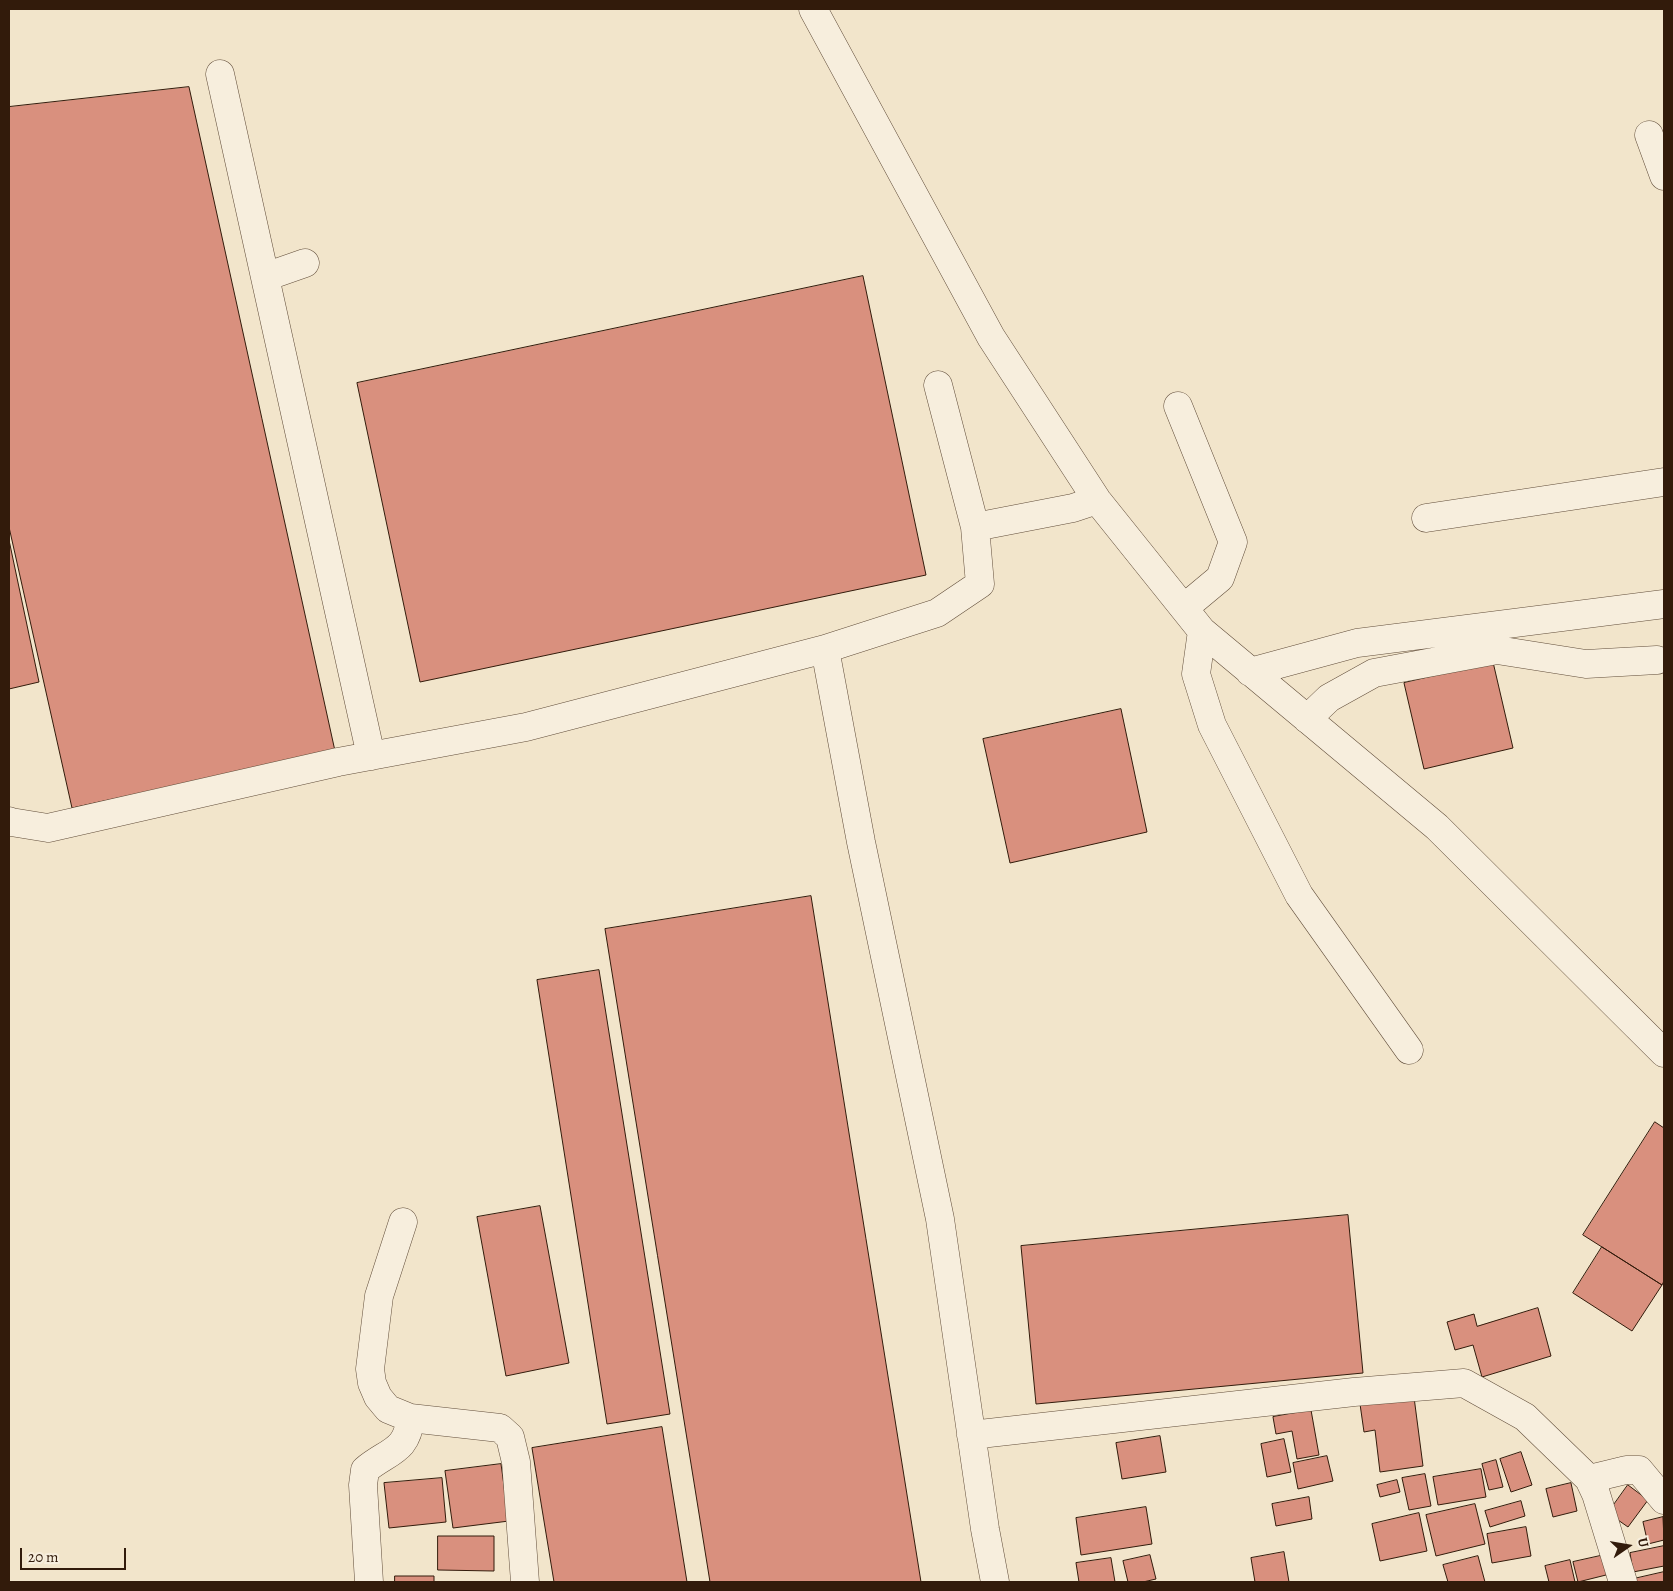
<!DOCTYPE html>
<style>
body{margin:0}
#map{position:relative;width:1673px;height:1591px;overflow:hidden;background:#f2e5cb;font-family:Alegreya,serif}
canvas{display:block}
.frame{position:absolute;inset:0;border:10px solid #321b0b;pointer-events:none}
.north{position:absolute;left:1603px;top:1521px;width:50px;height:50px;-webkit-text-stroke:4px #f7eedd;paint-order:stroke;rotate:77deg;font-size:14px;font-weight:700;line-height:20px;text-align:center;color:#321b0b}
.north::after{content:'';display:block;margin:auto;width:18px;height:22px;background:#321b0b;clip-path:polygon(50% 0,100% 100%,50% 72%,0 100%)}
.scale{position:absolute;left:20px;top:1548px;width:106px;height:22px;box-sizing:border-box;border:2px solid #321b0b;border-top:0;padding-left:6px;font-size:15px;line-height:18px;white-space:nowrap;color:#321b0b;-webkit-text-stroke:4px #f7eedd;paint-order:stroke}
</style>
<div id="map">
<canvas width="1673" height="1591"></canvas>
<div class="frame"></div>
<div class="north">U</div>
<div class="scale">20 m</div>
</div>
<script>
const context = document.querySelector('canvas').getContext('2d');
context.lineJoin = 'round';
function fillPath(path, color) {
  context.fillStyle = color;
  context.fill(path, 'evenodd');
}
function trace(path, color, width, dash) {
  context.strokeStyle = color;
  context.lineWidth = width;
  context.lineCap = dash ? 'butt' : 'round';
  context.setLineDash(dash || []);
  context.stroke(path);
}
const building = new Path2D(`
 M189,87L335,751L72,808L9,527V107Z
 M863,276L926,575L420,682L357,383Z
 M9,540L39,682L9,689Z
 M1493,662L1513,748L1424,769L1404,683Z
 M1121,709L1147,832L1010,863L983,739Z
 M811,896L921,1582H710L605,929Z
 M599,970L670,1414L607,1424L537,980Z
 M1655,1122L1664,1128V1281L1662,1285L1583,1235Z
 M540,1206L569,1363L506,1376L477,1217Z
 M1348,1215L1363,1373L1036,1404L1021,1246Z
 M1602,1247L1662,1285L1632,1331L1573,1293Z
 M1538,1308L1551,1356L1482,1377L1473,1345L1455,1350L1447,1322L1474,1314L1477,1326Z
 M1414,1397L1423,1466L1380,1472L1375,1430L1364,1432L1360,1404Z
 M1311,1410L1319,1455L1297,1459L1292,1431L1276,1434L1273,1417Z
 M662,1427L687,1582H554L532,1448Z
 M1160,1436L1166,1472L1122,1479L1116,1443Z
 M1284,1439L1291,1472L1267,1477L1261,1444Z
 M1521,1452L1532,1485L1511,1492L1500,1459Z
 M1327,1456L1333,1481L1298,1489L1293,1463Z
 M1496,1460L1503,1487L1489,1490L1482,1464Z
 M501,1464L509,1521L453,1528L445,1471Z
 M1481,1469L1486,1497L1438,1505L1433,1477Z
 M1425,1474L1431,1506L1409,1510L1402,1478Z
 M442,1478L446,1522L389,1528L384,1483Z
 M1397,1480L1400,1492L1380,1497L1377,1485Z
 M1571,1483L1577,1511L1553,1517L1546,1489Z
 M1628,1485L1648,1500L1628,1527L1608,1513Z
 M1309,1497L1312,1519L1276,1526L1272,1504Z
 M1521,1501L1525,1516L1490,1527L1485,1511Z
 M1475,1504L1485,1544L1436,1556L1426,1515Z
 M1146,1507L1152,1544L1081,1555L1076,1518Z
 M1419,1513L1427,1551L1380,1561L1372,1524Z
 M1663,1517L1664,1540L1648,1544L1643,1522Z
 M1526,1527L1531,1556L1492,1563L1487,1534Z
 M438,1536H494V1571L438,1570Z
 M1664,1546V1566L1633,1572L1630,1553Z
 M1284,1552L1289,1582H1255L1251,1558Z
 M1609,1554L1614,1573L1578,1582L1573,1562Z
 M1150,1555L1156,1579L1143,1582H1128L1123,1561Z
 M1478,1556L1485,1582H1448L1443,1565Z
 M1111,1558L1115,1582H1079L1076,1563Z
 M1570,1560L1575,1582H1549L1545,1566Z
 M1664,1572V1582H1629V1580Z
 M395,1576H434V1582H395Z`);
const minor = new Path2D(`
 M813,9L991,337L1097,500L1202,631L1437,827L1664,1053
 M220,74L371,756
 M1649,135L1664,176
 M265,277L305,263
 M938,385L975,527
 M1178,406L1233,542L1220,578L1184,608
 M1426,518L1664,482
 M1202,631L1196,674L1212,725L1299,895L1409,1050
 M1250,672L1357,643L1664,604
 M1307,719L1329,698L1374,673L1497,650L1586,664L1657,660
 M9,821L11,822L48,828L338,762L526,727L825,649
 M403,1222L379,1296L370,1369L372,1383L378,1397L388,1409L410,1418L500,1428L510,1437L516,1462L525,1582
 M971,1435L1354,1392L1464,1383L1525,1417L1589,1479L1596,1494L1623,1582
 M1589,1479L1626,1470H1639L1664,1500
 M369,1582L363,1485L365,1470C387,1451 408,1452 410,1418
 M995,1582L985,1529L940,1219L861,842L825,649L937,613L980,584L975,527L1073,508L1097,500`);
fillPath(building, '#d9907e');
trace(building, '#321b0b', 1);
trace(minor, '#624e3b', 29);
trace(minor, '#f7eedd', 28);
</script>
